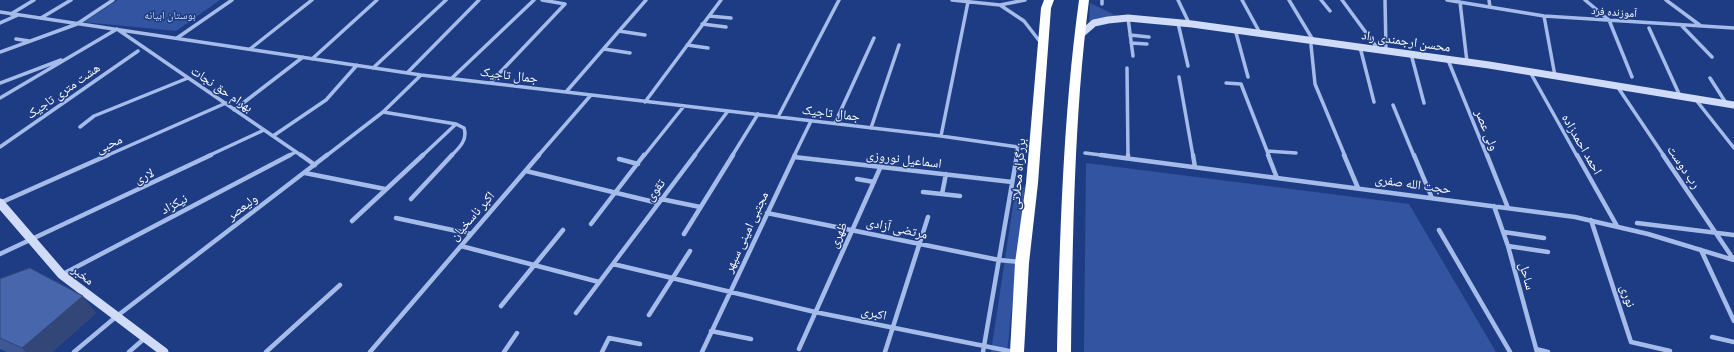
<!DOCTYPE html>
<meta charset="utf-8">
<style>
body{margin:0}
canvas{display:block;background:#1e3c83}
</style>
<canvas width="1734" height="352"></canvas>
<script>
const context = document.querySelector('canvas').getContext('2d');
context.lineJoin = 'round';
function fillPath(path, color) {
  context.fillStyle = color;
  context.fill(path, 'evenodd');
}
function trace(path, color, width, dash) {
  context.strokeStyle = color;
  context.lineWidth = width;
  context.lineCap = dash ? 'butt' : 'round';
  context.setLineDash(dash || []);
  context.stroke(path);
}
function label(font, color, halo, rows, align = 'center') {
  context.font = font + ' "Exo 2","Noto Naskh Arabic",sans-serif';
  context.lineWidth = 3;
  context.setLineDash([]);
  context.textBaseline = 'middle';
  context.strokeStyle = halo;
  context.fillStyle = color;
  for (const [text, x, y, turn = 0] of rows) {
    context.save();
    context.translate(x, y);
    context.rotate((+turn || 0) * Math.PI / 180);
    context.textAlign = isNaN(turn) ? turn : align;
    if (halo) context.strokeText(text, 0, 0);
    context.fillText(text, 0, 0);
    context.restore();
  }
}
const green = new Path2D(`
 M118,0H220L176,31L84,22Z
 M1090,3L1119,17L1104,18L1089,22Z
 M1086,163L1409,204L1496,352H1084Z
 M1016,186L1025,187L1007,352H991Z`);
const streetFar1 = new Path2D(`
 M952,0L1000,5L1025,0
 M1102,0V4
 M1178,0L1189,23
 M1242,0L1260,33
 M1289,0L1313,40
 M1321,0L1330,11
 M1342,0L1378,49
 M1385,0L1386,50
 M1447,0L1544,16L1734,28
 M1489,0L1490,7
 M1585,0L1609,20L1632,77
 M1666,0L1701,26
 M1460,2L1467,62
 M1000,5L1024,21L1041,43
 M0,12L421,75L941,136L1018,147L1016,156
 M11,14L34,0
 M709,16L731,18
 M1544,16L1555,76
 M41,18L71,0
 M1128,18L1133,56
 M0,23L18,15
 M1178,23L1188,66
 M702,24L726,27
 M1682,26L1712,57
 M1649,28L1680,96
 M1235,29L1248,77
 M619,31L645,35
 M1130,35L1149,37
 M177,38L232,0
 M16,39L29,41
 M1131,43L1147,44
 M687,45L708,48
 M1311,45L1315,84L1345,156
 M1360,47L1374,102
 M250,49L312,0
 M604,49L630,53
 M0,52L77,24L113,0
 M1411,54L1424,103
 M312,59L377,0
 M1448,60L1487,156
 M373,68L446,0
 M1127,68L1128,156
 M1530,72L1577,156
 M407,73L479,0
 M1179,77L1193,156
 M452,78L534,0
 M1710,78L1726,103
 M0,83L61,60
 M490,83L565,4L542,0
 M1226,83L1241,84L1269,156
 M1617,86L1664,156
 M566,92L646,0
 M0,98L117,29L302,156
 M1696,100L1734,148
 M645,102L721,0
 M1393,105L1414,156
 M234,110L303,57
 M383,112L456,124L464,128C468,140 459,148 451,156
 M778,117L839,0
 M835,123L874,38
 M80,127L94,116L188,78
 M871,128L899,45
 M273,136L326,100L357,65
 M941,136L968,2
 M0,147L138,51
 M1267,151L1296,153
 M1085,153L1109,156
 M106,156L226,103
 M208,156L264,130
 M288,156L296,152
 M326,156L383,112L421,75
 M422,156L456,124
 M538,156L591,95
 M644,156L684,106
 M694,156L728,111
 M732,156L758,114
 M794,156L811,121`);
const street = new Path2D(`
 M301,155L315,165
 M1101,155L1575,217L1648,234L1734,260
 M1128,155V158
 M1193,155L1195,167
 M1268,155L1277,178
 M1344,155L1358,188
 M1414,155L1432,198
 M1487,155L1508,208
 M1577,155L1617,226
 M1663,155L1734,260
 M794,157L1012,182
 M619,159L638,164
 M526,171L658,203
 M305,173L385,189
 M857,179L874,182
 M923,192L960,196
 M942,194L946,174
 M411,199L452,155
 M661,199L700,207
 M0,203L108,155
 M1494,206L1508,246L1537,352
 M767,213L999,260L1020,262
 M396,218L471,234
 M1591,220L1631,342L1670,351
 M352,221L423,155
 M1637,223L1734,235
 M591,224L644,155
 M1439,230L1510,352
 M1504,232L1544,238
 M684,234L733,155
 M461,246L599,282
 M1508,246L1548,252
 M1701,250L1734,321
 M0,254L211,155
 M613,264L815,312L1014,352
 M63,274L290,155
 M501,306L563,230
 M576,313L695,155
 M649,315L690,251
 M711,331L751,339
 M1712,337L1734,342
 M799,349L881,166
 M1536,349L1548,352
 M74,352L117,316L327,155
 M129,352L145,338
 M266,352L340,285
 M370,352L539,155
 M504,352L517,333
 M602,352L609,338L640,344
 M702,352L795,155
 M885,352L928,217
 M983,352L1017,155`);
const secondaryFar1 = new Path2D(`
 M1079,36L1094,23L1108,20L1128,18L1192,24L1489,65L1734,105`);
const secondary = new Path2D(`
 M0,203L62,275L164,352`);
const highway = new Path2D(`
 M1044,0H1054L1051,8L1038,183L1029,263L1024,352H1010L1015,263L1026,183L1041,8Z
 M1079,0H1089C1074,117 1073,234 1071,352H1057C1060,234 1063,117 1079,0Z`);
const wall = new Path2D(`
 M0,279L96,313L52,352H7L0,349Z`);
const shadedWall = new Path2D(`
 M83,296L96,313L52,352H25L22,348Z`);
const building = new Path2D(`
 M30,268L83,296L22,348L0,338V279Z`);
const farStreetnames = [
 ["آموزنده فرد",1614,12,4]
];
const farParknames = [
 ["بوستان ابیانه",170,15]
];
const streetNames = [
 ["محسن ارجمندی راد",1406,41,8],
 ["جمال تاجیک",509,75,7],
 ["بهرام حق نجات",222,89,34],
 ["هشت متری تاجیک",63,91,-35],
 ["جمال تاجیک",831,113,7],
 ["ولی عصر",1487,130,68],
 ["محبی",109,144,-24],
 ["احمد احمدزاده",1582,144,60],
 ["اسماعیل نوروزی",904,159,7],
 ["رب دوست",1684,167,56],
 ["بزرگراه محلاتی",1018,174,-85],
 ["لاری",144,176,-25],
 ["حجت الله صفری",1413,184,8],
 ["تقوی",655,190,-53],
 ["نیکزاد",174,204,-28],
 ["ولیعصر",242,207,-37],
 ["اکبر ناسخیان",472,216,-49],
 ["مرتضی آزادی",897,228,12],
 ["مجتبی امینی سپهر",746,232,-65],
 ["ظهری",838,235,-66],
 ["مخبر",83,275,37],
 ["ساحل",1527,276,75],
 ["نوری",1628,296,72],
 ["اکبری",874,313,12]
];
fillPath(green, '#3254a1');
trace(streetFar1, '#a5bbea', 3.5);
trace(street, '#a5bbea', 4.5);
trace(secondaryFar1, '#d0dcf7', 7);
trace(secondary, '#d0dcf7', 9);
fillPath(highway, '#fff');
fillPath(wall, '#3d5894');
fillPath(shadedWall, '#324778');
fillPath(building, '#4766ac');
trace(building, '#324778', 1);
label('11px', '#fff', '#1e3c83', farStreetnames);
label('11px', '#c9d8f7', '#1e3c83', farParknames);
label('13px', '#fff', '#1e3c83', streetNames);
</script>
